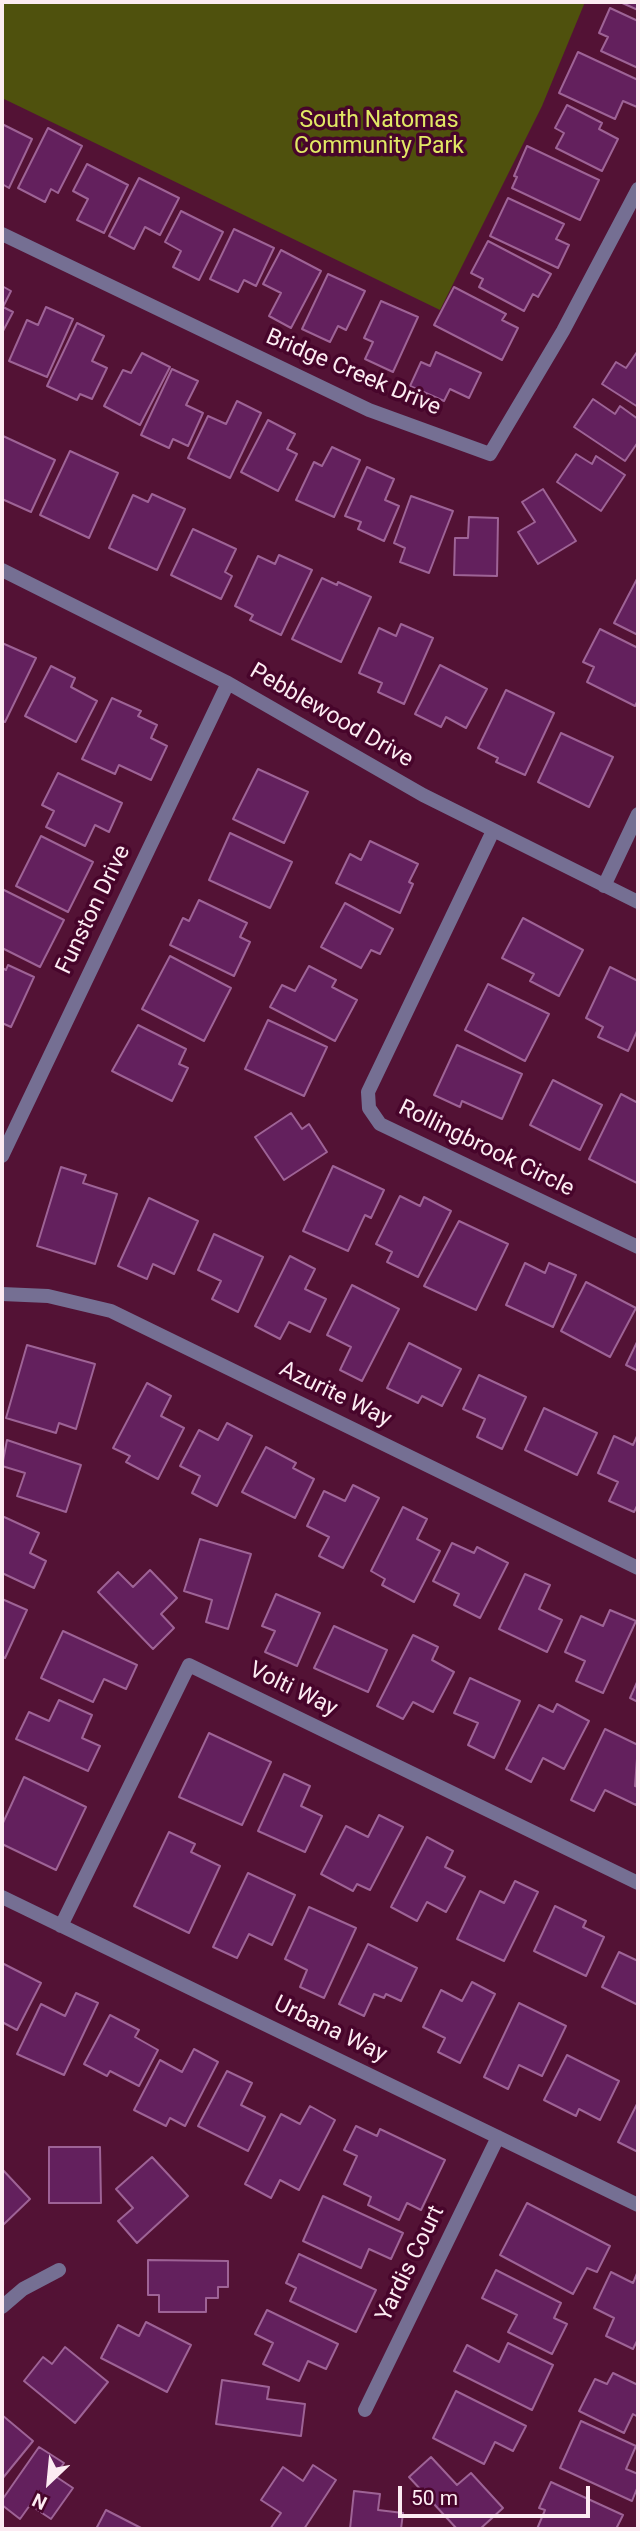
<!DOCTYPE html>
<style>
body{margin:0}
#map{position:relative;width:640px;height:2531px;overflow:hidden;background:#531235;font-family:Roboto,sans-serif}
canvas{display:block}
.frame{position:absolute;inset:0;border:4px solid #fcebf2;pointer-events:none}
.north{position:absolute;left:14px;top:2447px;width:70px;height:70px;-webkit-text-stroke:5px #47052b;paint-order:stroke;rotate:206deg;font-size:19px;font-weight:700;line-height:28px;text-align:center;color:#fcebf2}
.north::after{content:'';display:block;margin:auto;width:24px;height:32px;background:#fcebf2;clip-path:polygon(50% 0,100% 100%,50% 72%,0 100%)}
.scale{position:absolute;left:398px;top:2486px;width:192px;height:32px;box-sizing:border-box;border:4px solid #fcebf2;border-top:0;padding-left:9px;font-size:21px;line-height:24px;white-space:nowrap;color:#fcebf2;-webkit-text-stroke:5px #47052b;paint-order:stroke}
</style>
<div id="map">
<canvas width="640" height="2531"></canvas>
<div class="frame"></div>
<div class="north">N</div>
<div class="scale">50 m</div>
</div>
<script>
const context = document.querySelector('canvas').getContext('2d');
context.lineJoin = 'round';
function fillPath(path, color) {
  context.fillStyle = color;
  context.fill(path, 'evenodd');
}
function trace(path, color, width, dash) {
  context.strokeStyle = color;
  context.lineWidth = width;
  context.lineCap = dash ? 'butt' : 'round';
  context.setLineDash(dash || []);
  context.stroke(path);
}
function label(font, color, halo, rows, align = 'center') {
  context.font = font + ' Roboto,sans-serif';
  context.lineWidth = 7;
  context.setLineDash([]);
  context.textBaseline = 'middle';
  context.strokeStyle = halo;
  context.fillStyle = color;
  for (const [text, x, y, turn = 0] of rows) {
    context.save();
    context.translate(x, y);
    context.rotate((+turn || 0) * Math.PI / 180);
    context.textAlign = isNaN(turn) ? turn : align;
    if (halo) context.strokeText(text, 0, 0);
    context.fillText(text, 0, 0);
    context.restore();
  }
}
const green = new Path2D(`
 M2,2H585L542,106L440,310L2,98Z`);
const building = new Path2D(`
 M620,2H638V10Z
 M610,8L638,21V68L601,51L608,37L599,33Z
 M578,52L638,80L637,107L623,101L615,119L559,93Z
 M567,105L602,123L599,129L618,139L602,171L556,148L564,133L555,128Z
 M2,124L32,139L9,188L2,184Z
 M48,128L82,146L58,193L51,189L45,202L18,188Z
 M527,146L599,180L580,220L512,188L517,177L514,176Z
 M87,164L128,185L104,233L77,220L88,199L73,191Z
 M139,178L179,198L160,235L145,227L134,249L109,236Z
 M508,198L564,224L556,239L569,245L558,268L490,236Z
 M181,211L223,232L199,280L173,267L181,251L165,242Z
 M234,229L274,248L256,286L244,280L238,292L210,279Z
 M488,241L551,274L538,297L533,294L524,311L479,287L483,279L471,273Z
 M281,250L321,271L291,328L269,316L281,293L263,284Z
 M328,274L365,291L346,330L338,326L330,342L302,329Z
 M2,286L11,291L3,307L13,312L2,333Z
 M454,287L506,314L502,320L518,328L502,360L434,325Z
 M381,301L418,317L393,372L365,359L373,342L364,338Z
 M46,307L73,319L47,377L9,361L27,320L38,325Z
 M77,323L104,336L92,361L107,368L92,399L80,394L77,400L47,386Z
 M436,352L481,373L469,398L450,389L444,401L410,386L421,362L430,366Z
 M637,352L638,353V407L602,384L616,362L626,368Z
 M142,353L170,367L140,425L104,406L123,370L131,373Z
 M172,369L198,381L186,405L203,413L188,446L173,439L169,448L141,435Z
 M593,399L615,414L620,406L638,419V442L625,461L574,427Z
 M237,401L261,413L230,478L188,458L208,416L226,424Z
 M268,420L295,434L287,449L297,454L278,491L241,472Z
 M3,436L55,460L31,512L2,499Z
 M332,447L360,460L334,517L296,500L314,462L322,466Z
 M70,451L118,473L89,538L40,515Z
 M576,454L592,464L596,456L625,475L601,511L557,482Z
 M367,467L394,479L385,500L399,506L384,541L358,529L361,522L345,516Z
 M543,489L576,541L538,564L518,532L535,522L522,502Z
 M152,494L185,509L157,570L109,548L133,495L148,502Z
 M411,496L453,511L429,573L400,562L405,548L394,543Z
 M469,517L498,518L497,576L454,575L455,538H468Z
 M193,529L236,549L225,572L232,576L221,599L171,575Z
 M279,555L312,570L281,635L250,620L253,615L235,606L258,556L275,564Z
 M638,577V635L614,623Z
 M322,578L337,585L338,582L371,597L341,662L292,639Z
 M401,624L433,638L404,704L378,692L382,683L359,673L379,628L396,636Z
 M600,629L638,648V700L635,706L587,682L594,667L583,662Z
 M2,643L36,658L5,722L2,721Z
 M440,665L487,689L466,728L446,717L441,727L415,714Z
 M51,666L75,678L71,687L97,701L76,742L25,716Z
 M506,690L554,713L525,775L496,762L498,758L478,748Z
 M112,698L141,711L138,716L157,725L151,738L167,746L151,780L119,765L115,774L82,759Z
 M561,733L613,757L589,807L538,782Z
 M258,769L308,792L284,843L233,819Z
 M58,773L122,803L109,832L95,825L85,846L46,827L54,811L42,805Z
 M230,833L292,862L270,908L209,880Z
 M41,836L93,862L68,912L16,886Z
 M370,841L418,864L409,882L413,884L400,913L336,883L350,854L361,860Z
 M2,889L64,920L40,967L2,948Z
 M199,900L247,923L240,937L250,942L234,976L170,945L183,918L189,921Z
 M345,903L393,929L380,954L371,950L361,968L321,947Z
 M523,918L583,950L559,996L530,981L534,974L502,958Z
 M170,956L231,988L204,1041L142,1009Z
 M8,965L34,977L11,1027L2,1023V968L6,970Z
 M309,966L336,980L332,987L357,1000L335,1041L270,1007L282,985L295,991Z
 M610,967L638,981V1029L628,1051L598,1037L603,1027L586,1018Z
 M488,984L549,1014L525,1061L465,1030Z
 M268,1020L327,1047L304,1096L245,1069Z
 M138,1025L186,1049L179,1064L188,1068L172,1101L112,1071Z
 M457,1045L522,1074L502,1119L462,1101L460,1107L434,1095Z
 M553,1080L602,1105L580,1150L530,1125Z
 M621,1094L638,1103L637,1183L589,1159Z
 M291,1113L302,1129L309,1124L327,1152L284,1180L255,1137Z
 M333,1166L384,1190L371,1218L365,1215L348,1251L303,1231Z
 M61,1167L86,1175L83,1183L117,1194L95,1264L37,1246Z
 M400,1196L420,1206L424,1197L451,1211L418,1277L387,1262L392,1252L376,1244Z
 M149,1198L198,1221L174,1274L153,1264L147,1279L118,1266Z
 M459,1221L508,1244L476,1310L424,1286Z
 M214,1234L263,1257L238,1312L212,1299L221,1281L198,1270Z
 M290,1256L315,1269L305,1289L326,1299L310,1332L289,1322L280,1339L255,1326Z
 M525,1263L545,1273L549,1263L576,1275L553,1327L506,1305Z
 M586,1282L636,1308L610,1357L561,1331Z
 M352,1285L399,1309L362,1381L340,1370L351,1347L327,1335Z
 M638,1340V1371L626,1365Z
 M409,1343L461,1369L442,1406L422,1396L418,1403L387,1388Z
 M27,1345L95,1364L76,1429L59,1423L56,1433L6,1418Z
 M479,1375L526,1397L502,1449L477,1437L485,1419L463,1409Z
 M147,1383L171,1396L161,1416L184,1428L158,1479L126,1462L130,1456L113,1448Z
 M544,1408L597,1433L577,1475L525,1450Z
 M227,1423L252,1436L217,1506L192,1493L200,1476L180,1466L199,1430L218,1440Z
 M638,1434V1504L634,1512L609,1501L618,1482L598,1473L614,1436L633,1445Z
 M7,1440L81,1465L66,1512L17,1496L25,1473L2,1466Z
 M266,1447L296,1463L293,1468L314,1479L295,1518L242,1492Z
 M353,1485L379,1498L343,1568L319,1556L329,1537L307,1526L324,1491L345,1501Z
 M403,1507L427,1519L417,1539L440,1551L414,1602L382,1585L385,1579L371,1571Z
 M2,1516L39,1533L30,1553L46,1561L34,1588L2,1573Z
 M200,1539L251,1554L228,1629L206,1622L212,1600L184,1591Z
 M452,1543L474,1553L477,1547L508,1563L480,1618L454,1605L459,1594L433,1581Z
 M150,1570L177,1598L161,1614L174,1628L153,1649L98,1592L118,1572L133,1587Z
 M525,1574L550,1585L539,1609L562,1620L547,1652L499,1629Z
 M276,1594L320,1613L297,1666L265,1652L275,1631L262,1626Z
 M2,1599L27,1610L5,1658L2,1657Z
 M610,1610L636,1621L603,1693L576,1681L585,1661L565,1652L581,1616L603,1626Z
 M334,1626L387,1650L368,1692L314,1668Z
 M63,1631L137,1665L126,1689L104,1679L93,1702L41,1678Z
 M413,1635L438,1647L432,1660L454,1672L433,1712L413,1702L403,1719L377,1706Z
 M470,1678L520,1701L494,1758L468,1745L478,1723L454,1713Z
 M638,1680V1702L630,1698Z
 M59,1700L92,1715L82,1738L100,1746L88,1771L16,1739L29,1712L49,1721Z
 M557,1704L589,1721L564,1769L543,1758L531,1782L506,1769L539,1705L553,1712Z
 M605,1729L638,1745L635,1786L638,1787V1801L636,1805L605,1790L594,1811L571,1800Z
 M209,1733L271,1762L242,1825L179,1797Z
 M284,1774L310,1786L301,1806L322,1816L305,1852L258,1831Z
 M24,1777L86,1807L56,1870L2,1844V1825Z
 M379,1815L403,1827L370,1890L357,1884L353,1891L321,1874L346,1826L368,1837Z
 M169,1832L195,1844L191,1852L220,1866L189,1933L134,1906Z
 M427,1837L453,1851L445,1867L465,1877L446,1912L427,1902L417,1921L391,1907Z
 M248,1873L295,1895L272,1945L249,1934L237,1958L213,1947Z
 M515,1881L538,1892L504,1961L457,1939L480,1891L504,1903Z
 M555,1906L586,1921L583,1927L604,1937L586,1976L534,1951Z
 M309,1907L356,1928L324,1998L300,1987L307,1970L285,1959Z
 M368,1944L417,1968L401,2001L386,1994L384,1998L374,1994L364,2016L339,2004Z
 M619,1952L638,1961V2005L602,1987Z
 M2,1963L41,1983L17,2030L2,2022Z
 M472,1982L495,1994L460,2063L438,2052L445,2038L423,2027L441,1990L462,2001Z
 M76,1993L98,2003L64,2075L17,2054L41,2004L65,2016Z
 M519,2003L566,2026L542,2076L519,2065L508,2089L484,2077Z
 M110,2015L139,2030L135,2037L158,2050L139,2086L110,2071L107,2076L84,2064Z
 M194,2049L218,2062L185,2126L170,2118L166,2126L134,2110L160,2060L182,2072Z
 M567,2055L619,2081L600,2120L579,2109L576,2116L544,2100Z
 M227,2071L252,2083L241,2105L265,2117L248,2151L198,2126Z
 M638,2102V2152L618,2142Z
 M310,2106L335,2120L299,2190L280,2180L271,2198L245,2184L281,2114L300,2124Z
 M356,2126L377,2136L380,2129L445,2160L421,2210L407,2203L399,2220L368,2205L371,2197L344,2184L357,2156L344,2150Z
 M49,2147H100L101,2203H49Z
 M152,2157L188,2196L137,2243L118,2221L133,2208L116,2189Z
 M2,2169L30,2199L2,2226Z
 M323,2196L403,2233L391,2259L369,2249L361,2268L303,2241Z
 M527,2203L610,2246L597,2272L587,2268L573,2294L500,2255Z
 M299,2254L376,2290L356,2332L290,2301L296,2288L286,2283Z
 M148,2260L228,2261V2287H218V2298H206V2312H159V2295H148Z
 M496,2270L561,2303L554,2318L567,2324L552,2354L508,2332L517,2315L482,2298Z
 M638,2271V2339L633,2349L606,2336L614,2318L594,2308L611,2272L633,2283Z
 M267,2310L338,2344L326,2369L308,2361L299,2381L263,2364L273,2343L255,2334Z
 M146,2322L191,2345L167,2392L101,2358L118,2325L139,2336Z
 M508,2343L553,2365L532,2410L454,2371L467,2345L499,2362Z
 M65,2347L108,2382L75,2423L24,2381L43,2357L52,2364Z
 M613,2373L638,2385V2417L633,2414L624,2433L579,2411L595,2379L607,2384Z
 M222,2380L269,2387L267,2399L305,2404L301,2436L216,2424Z
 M456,2391L526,2426L513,2451L495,2442L484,2464L433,2438Z
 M2,2415L33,2441L2,2479Z
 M581,2421L636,2446L626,2469L638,2474V2486L632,2501L560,2468Z
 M39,2447L64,2463L55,2476L73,2488L51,2519L30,2505L20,2519L2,2505V2500Z
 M431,2457L457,2485L471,2473L503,2508L480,2529H457L409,2477Z
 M313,2465L336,2480L304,2529H270L281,2513L261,2500L283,2467L303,2481Z
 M551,2482L623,2515L616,2529H537L545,2510L539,2508Z
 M354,2491L380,2494L378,2510L403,2513L401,2529H350Z
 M106,2510L143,2529H96Z`);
const street = new Path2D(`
 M2,234L369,410L490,454L563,331L638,189
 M2,570L228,683L423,795L638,902
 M493,831L368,1092L369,1108L380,1124L638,1247
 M604,886L638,814
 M2,1156L228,683
 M2,1294L48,1296L111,1311L638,1568
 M2,1897L638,2205
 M61,1926L189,1665L638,1883
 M2,2307L23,2289L59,2270
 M365,2410L498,2137`);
const parkNames = [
 ["South Natomas",379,121],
 ["Community Park",379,147]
];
const streetNames = [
 ["Bridge Creek Drive",353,373,23],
 ["Pebblewood Drive",331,716,30],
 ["Funston Drive",94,910,-64],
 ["Rollingbrook Circle",486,1149,26],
 ["Azurite Way",335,1395,26],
 ["Volti Way",293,1690,26],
 ["Urbana Way",330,2030,26],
 ["Yardis Court",411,2264,-64]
];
fillPath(green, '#4f510d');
fillPath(building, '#63205d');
trace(building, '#9e6396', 2);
trace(street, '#756f93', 14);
label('23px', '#e1e865', '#47052b', parkNames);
label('23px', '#fcebf2', '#47052b', streetNames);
</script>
